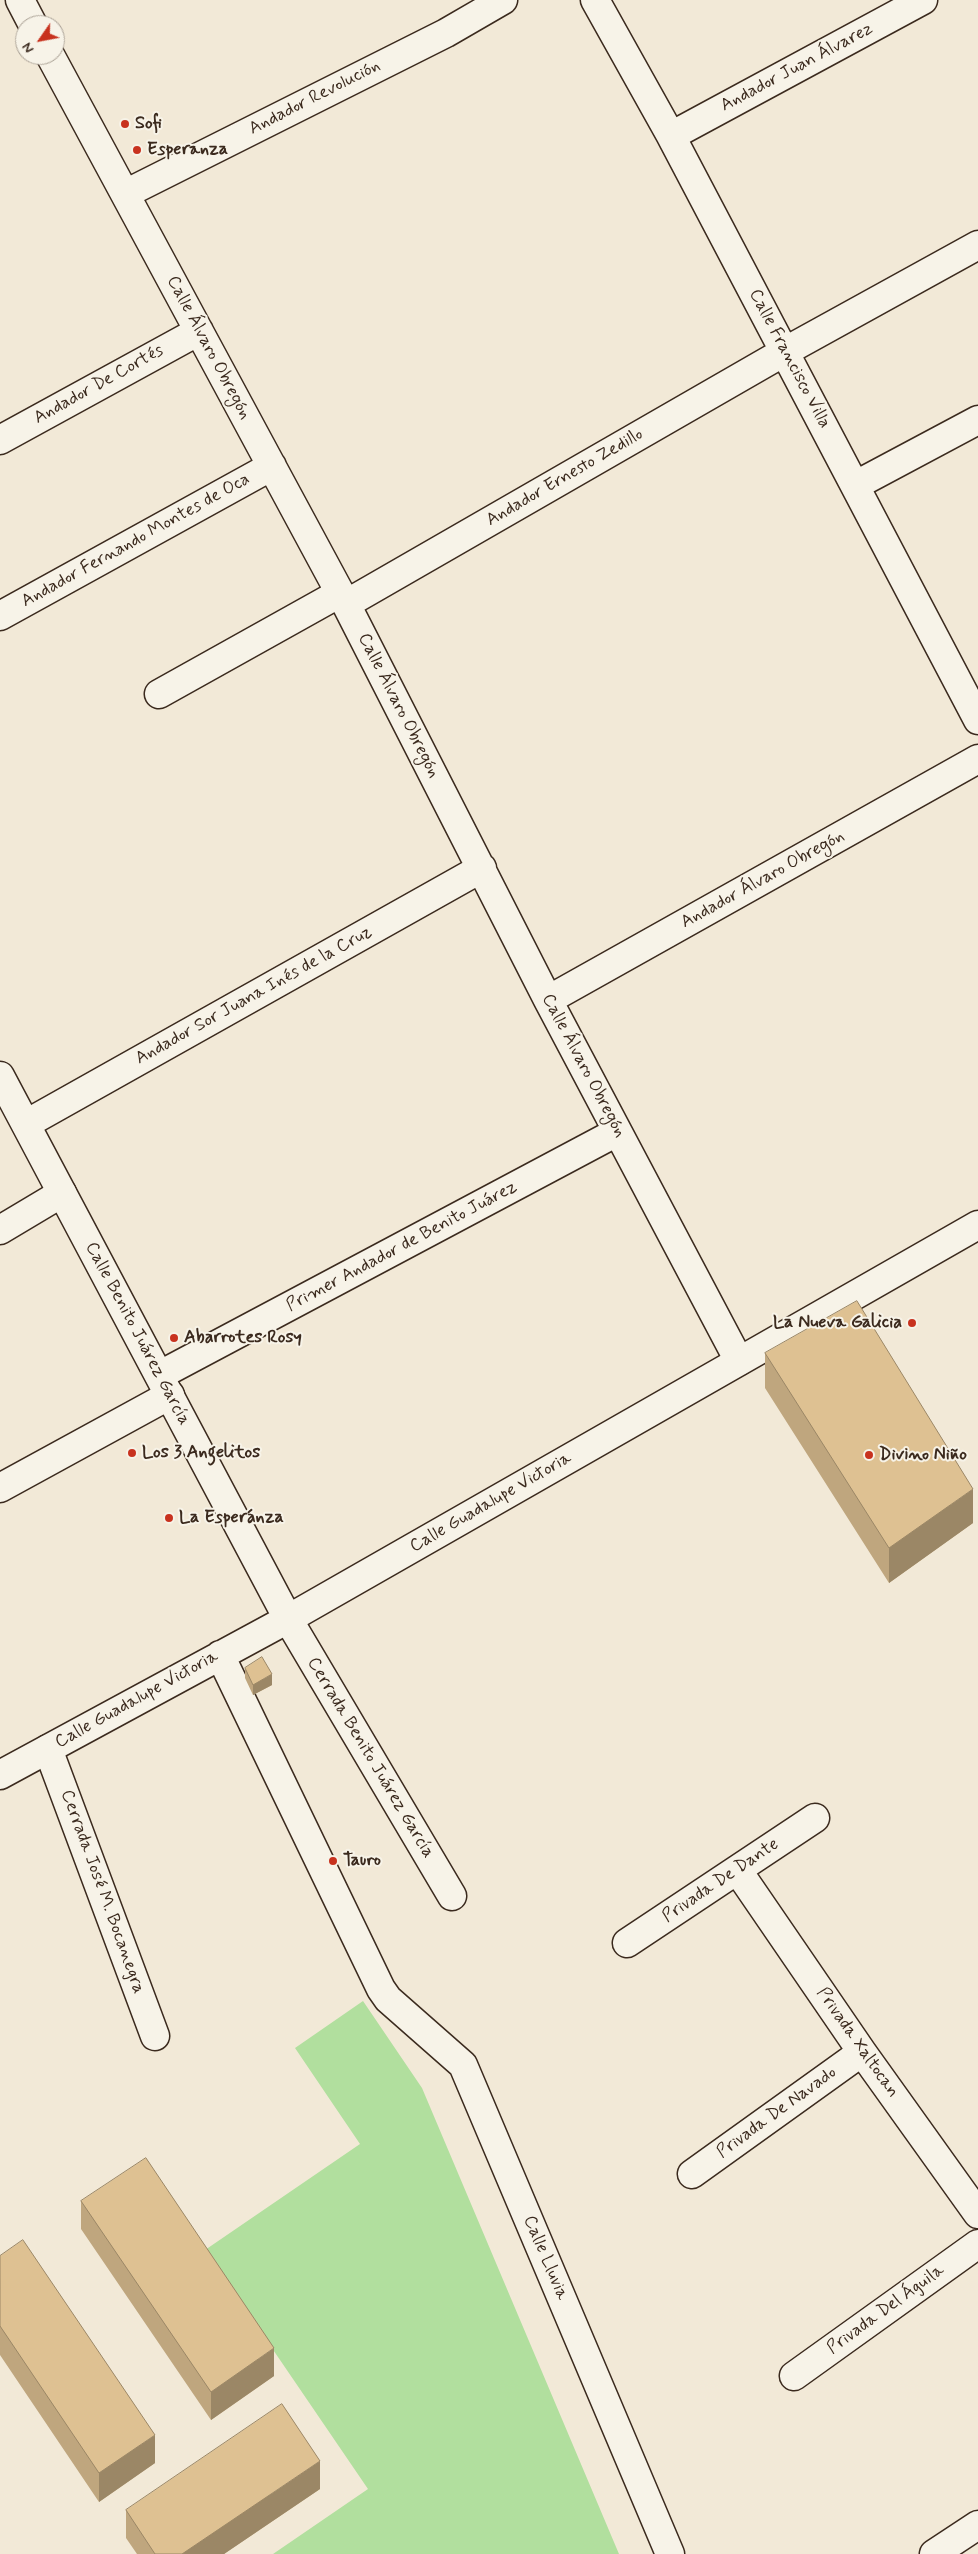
<!DOCTYPE html>
<meta charset="utf-8">
<style>
body{margin:0}
#map{position:relative;width:978px;height:2554px;overflow:hidden;background:#f2e9d7;font-family:Mynerve,sans-serif}
canvas{display:block}
.north{position:absolute;left:15px;top:15px;width:50px;height:50px;box-sizing:border-box;background:#f7f3e8;border:1px solid #aca397;border-radius:50%;rotate:237deg;font-size:14px;font-weight:700;line-height:20px;text-align:center;color:#3b2a1e}
.north::after{content:'';display:block;margin:auto;width:18px;height:22px;background:#c8321e;clip-path:polygon(50% 0,100% 100%,50% 72%,0 100%)}
</style>
<div id="map">
<canvas width="978" height="2554"></canvas>
<div class="north">N</div>
</div>
<script>
const context = document.querySelector('canvas').getContext('2d');
context.lineJoin = 'round';
function fillPath(path, color) {
  context.fillStyle = color;
  context.fill(path, 'evenodd');
}
function trace(path, color, width, dash) {
  context.strokeStyle = color;
  context.lineWidth = width;
  context.lineCap = dash ? 'butt' : 'round';
  context.setLineDash(dash || []);
  context.stroke(path);
}
function label(font, color, halo, rows, align = 'center') {
  context.font = font + ' Mynerve,sans-serif';
  context.lineWidth = 4;
  context.setLineDash([]);
  context.textBaseline = 'middle';
  context.strokeStyle = halo;
  context.fillStyle = color;
  for (const [text, x, y, turn = 0] of rows) {
    context.save();
    context.translate(x, y);
    context.rotate((+turn || 0) * Math.PI / 180);
    context.textAlign = isNaN(turn) ? turn : align;
    if (halo) context.strokeText(text, 0, 0);
    context.fillText(text, 0, 0);
    context.restore();
  }
}
const green = new Path2D(`
 M363,2001L422,2088L619,2554H273L368,2489L205,2250L360,2144L295,2048Z`);
const street = new Path2D(`
 M20,0L33,25
 M595,0L671,136L978,720
 M50,55L346,604L548,1000L739,1361
 M671,136L923,0
 M125,194L446,33L503,0
 M0,440L199,331
 M856,485L978,420
 M346,604L784,352L978,245
 M0,616L272,466
 M159,694L340,593
 M548,1000L978,759
 M26,1124L482,868
 M0,1230L62,1193
 M160,1375L617,1132
 M0,1488L170,1395
 M288,1619L452,1896
 M48,1749L155,2036
 M738,1871L862,2052L978,2214
 M627,1943L815,1818
 M692,2174L862,2052
 M794,2376L978,2244
 M934,2554L978,2525`);
const secondary = new Path2D(`
 M0,1076L288,1619
 M220,1655L381,1989L388,1999L463,2065L670,2554
 M0,1775L288,1619L978,1225`);
const wall = new Path2D(`
 M765,1353L973,1523L889,1583L765,1388Z
 M245,1668L272,1685L253,1695L245,1678Z
 M81,2201L274,2376L211,2420L81,2229Z
 M0,2256L155,2463L99,2502L0,2355Z
 M320,2489L224,2554H137L126,2538V2510Z`);
const shadedWall = new Path2D(`
 M973,1489V1523L889,1583V1548Z
 M272,1674V1685L253,1695V1685Z
 M274,2348V2376L211,2420V2392Z
 M155,2435V2463L99,2502V2473Z
 M320,2461V2489L224,2554H182Z`);
const building = new Path2D(`
 M857,1301L973,1489L889,1548L765,1353Z
 M262,1657L272,1674L253,1685L245,1668Z
 M146,2158L274,2348L211,2392L81,2201Z
 M23,2240L155,2435L99,2473L0,2326V2256Z
 M282,2404L320,2461L182,2554H155L126,2510Z`);
const markers = [
 [125,124,5,"#c8321e"],
 [137,150,5,"#c8321e"],
 [912,1323,5,"#c8321e"],
 [174,1338,5,"#c8321e"],
 [132,1453,5,"#c8321e"],
 [869,1455,5,"#c8321e"],
 [169,1518,5,"#c8321e"],
 [333,1861,5,"#c8321e"]
];
const streetNames = [
 ["Andador Juan Álvarez",797,68,-28],
 ["Andador Revolución",315,98,-27],
 ["Calle Álvaro Obregón",208,348,62],
 ["Calle Francisco Villa",789,359,62],
 ["Andador De Cortés",99,385,-29],
 ["Andador Ernesto Zedillo",565,478,-30],
 ["Andador Fernando Montes de Oca",136,541,-29],
 ["Calle Álvaro Obregón",398,706,63],
 ["Andador Álvaro Obregón",763,880,-29],
 ["Andador Sor Juana Inés de la Cruz",254,996,-29],
 ["Calle Álvaro Obregón",583,1066,62],
 ["Primer Andador de Benito Juárez",402,1247,-28],
 ["Calle Benito Juárez García",137,1334,62],
 ["Calle Guadalupe Victoria",491,1503,-30],
 ["Calle Guadalupe Victoria",137,1700,-29],
 ["Cerrada Benito Juárez García",370,1758,59],
 ["Privada De Dante",721,1881,-34],
 ["Cerrada José M. Bocanegra",102,1892,70],
 ["Privada Xaltocan",857,2043,55],
 ["Privada De Navado",777,2113,-36],
 ["Calle Lluvia",545,2258,67],
 ["Privada Del Águila",886,2310,-36]
];
const poiNames = [
 ["Sofi",135,124],
 ["Esperanza",147,150],
 ["La Nueva Galicia",902,1323,"right"],
 ["Abarrotes Rosy",184,1338],
 ["Los 3 Angelitos",142,1453],
 ["Divino Niño",879,1455],
 ["La Esperánza",179,1518],
 ["Tauro",343,1861]
];
fillPath(green, '#b1df9e');
trace(street, '#3b2a1e', 31);
trace(secondary, '#3b2a1e', 31);
trace(street, '#f7f3e8', 28);
trace(secondary, '#f7f3e8', 28);
fillPath(wall, '#bfa67e');
fillPath(shadedWall, '#9b8766');
fillPath(building, '#dec192');
trace(building, '#9b8766', 1);
for (const [x, y, r, color] of markers) {
  const dot = new Path2D();
  dot.arc(x, y, r, 0, 2 * Math.PI);
  context.fillStyle = color;
  context.fill(dot);
  trace(dot, '#f7f3e8', 2);
}
label('18px', '#3b2a1e', '#f7f3e8', streetNames);
label('bold 18px', '#3b2a1e', '#f7f3e8', poiNames, 'left');
</script>
